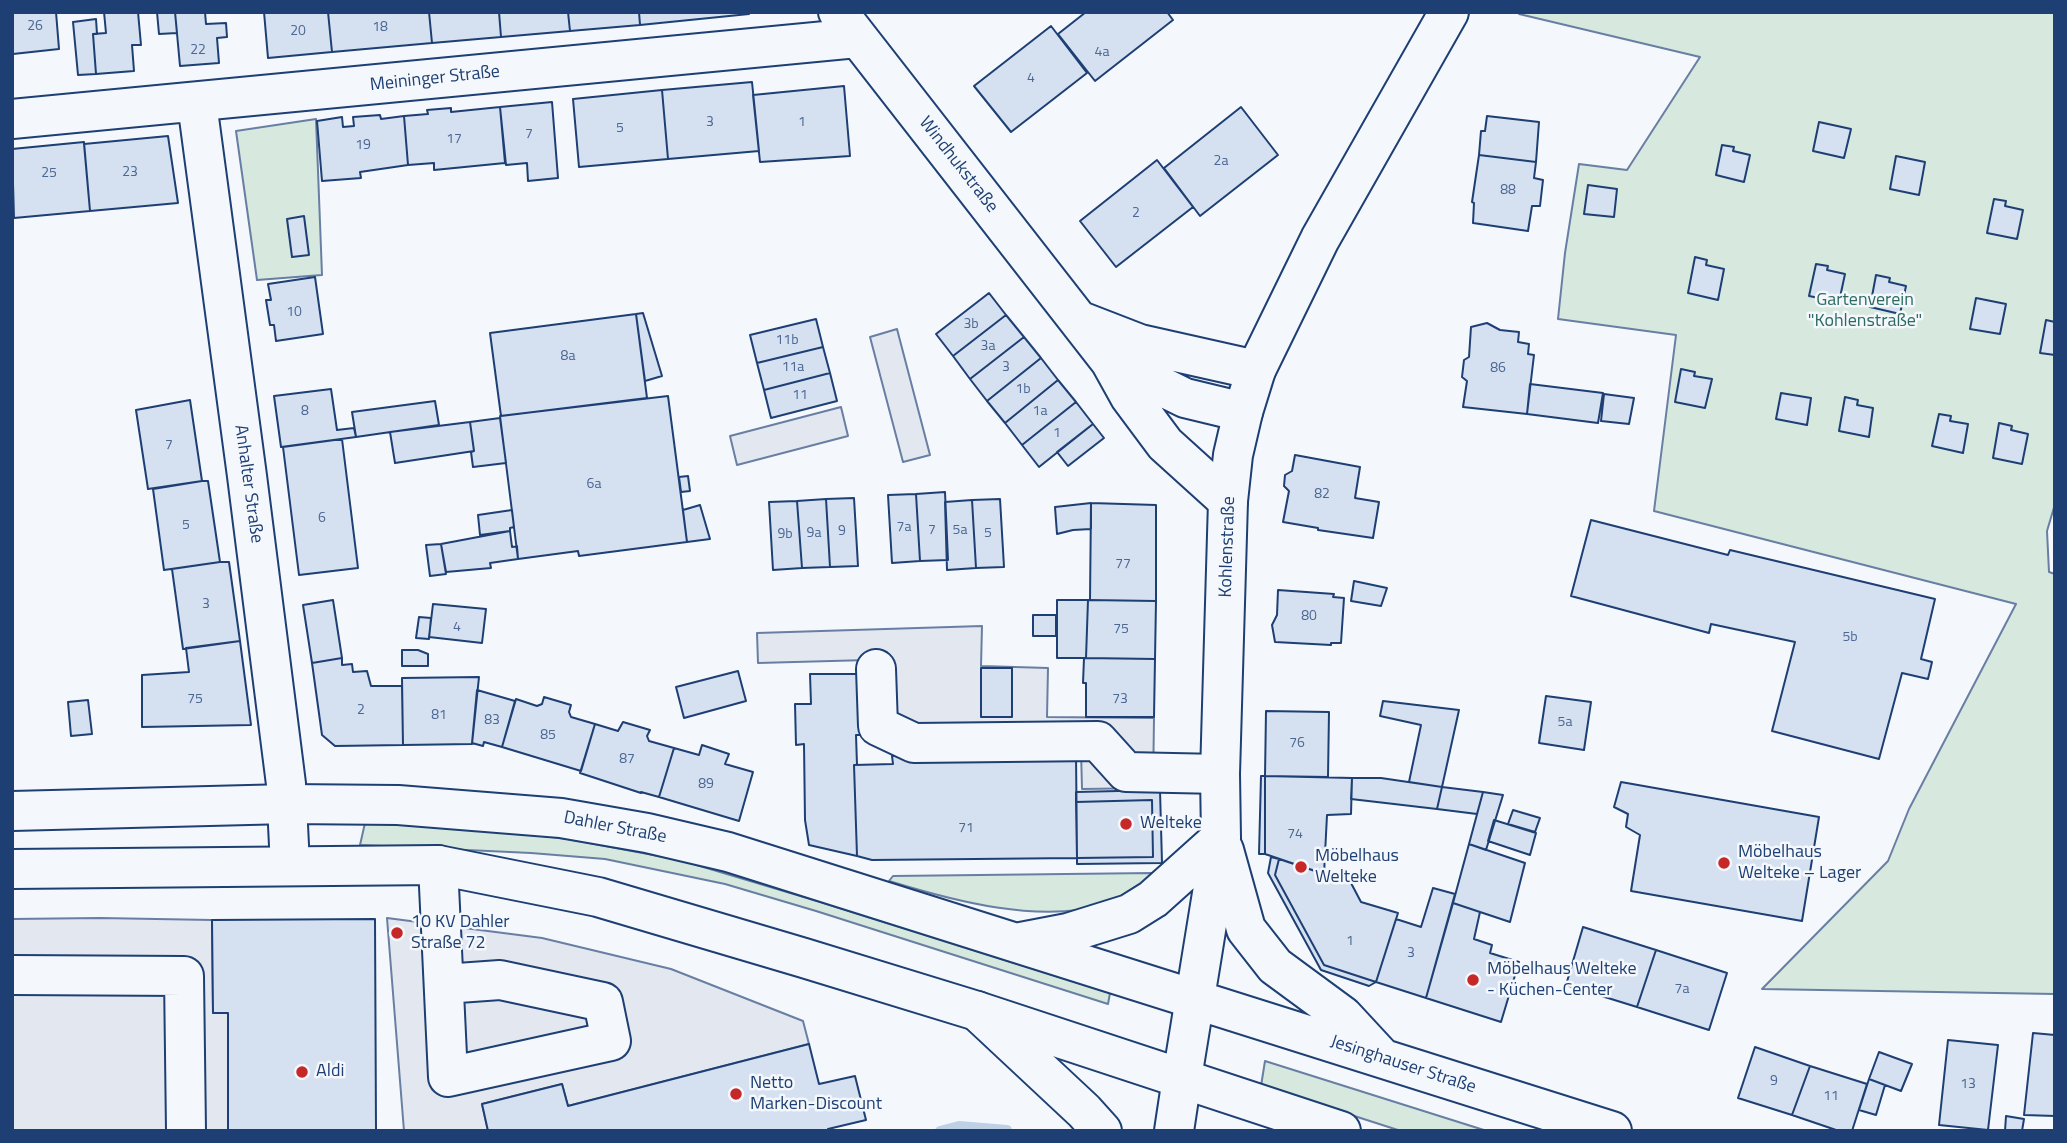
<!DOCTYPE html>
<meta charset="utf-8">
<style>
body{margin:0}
#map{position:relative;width:2067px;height:1143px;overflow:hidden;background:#f4f7fb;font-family:"Titillium Web",sans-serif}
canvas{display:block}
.frame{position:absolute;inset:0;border:14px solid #1d3f73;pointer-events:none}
</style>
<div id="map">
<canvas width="2067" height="1143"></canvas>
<div class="frame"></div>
</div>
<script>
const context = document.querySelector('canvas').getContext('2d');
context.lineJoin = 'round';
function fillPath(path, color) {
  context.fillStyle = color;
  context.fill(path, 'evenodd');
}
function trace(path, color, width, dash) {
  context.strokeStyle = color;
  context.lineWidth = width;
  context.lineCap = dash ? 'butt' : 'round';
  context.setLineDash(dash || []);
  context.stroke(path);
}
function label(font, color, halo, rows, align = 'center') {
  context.font = font + ' "Titillium Web",sans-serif';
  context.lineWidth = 5;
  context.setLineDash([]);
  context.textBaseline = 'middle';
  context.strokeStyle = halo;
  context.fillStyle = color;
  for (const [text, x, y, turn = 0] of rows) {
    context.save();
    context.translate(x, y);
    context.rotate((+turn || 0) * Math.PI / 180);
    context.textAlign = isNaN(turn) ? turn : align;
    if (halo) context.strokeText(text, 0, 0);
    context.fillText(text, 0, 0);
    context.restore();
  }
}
const green = new Path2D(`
 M1520,12H2055V504L2047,531L2049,572L2055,574V994L1762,989L1888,861L1909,809L2016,604L1654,511L1676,335L1558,319L1565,253L1579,164L1627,170L1700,57L1519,14Z
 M316,119L322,275L257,280L236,131Z
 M365,823L496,830L568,839L680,860L817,901L1110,993L1108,1004L816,911L725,884L605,859L531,853L360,845Z
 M1153,873L1155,881C1140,888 1123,899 1107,904C1039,924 954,901 889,881L893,876Z
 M1265,1061L1487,1131H1401L1261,1086Z`);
const parking = new Path2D(`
 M897,329L930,455L903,462L870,337Z
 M841,407L848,436L737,465L730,436Z
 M982,626L981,666L1048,668L1047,717L1154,718L1153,788L1082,789L1081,750L871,738L868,660L758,663L757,633Z
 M100,918L212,920L213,1013H228V1131H12V919Z
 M387,918L542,938L671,969L803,1021L809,1044L568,1106L562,1084L482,1104L488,1131H404Z`);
const stream = new Path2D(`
 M940,1131L959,1126L1007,1130`);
const building = new Path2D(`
 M12,12H56L59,49L13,54Z
 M104,12H138L141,45H132L134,71L96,74L93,34L106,33Z
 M157,12H175L177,33L159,34Z
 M175,12H205L206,24L226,23L227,37L217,38L219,63L180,66Z
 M264,12H328L332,52L268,58Z
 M328,12H429L432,43L332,52Z
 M429,12H499L501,37L432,43Z
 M499,12H568L570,31L501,37Z
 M568,12H639L640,25L570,31Z
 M639,12H749V14L640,25Z
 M1086,12H1167L1173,20L1095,81L1058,34Z
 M96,19L97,34H93L96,74L78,75L73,22Z
 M1051,26L1087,73L1011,132L974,86Z
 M752,82L759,151L668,159L662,90Z
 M844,86L850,156L760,162L753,95Z
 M662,90L668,159L579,167L573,99Z
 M552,102L558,178L528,181L527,163L506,165L500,107Z
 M500,107L505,163L434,170V163L408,165L404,116L428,114L427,110L451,108V112Z
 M1241,107L1278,155L1200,216L1164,168Z
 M380,115L381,119L404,116L408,165L360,172L361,178L322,181L317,121L342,117L343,127L354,126L353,117Z
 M1487,116L1539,122L1536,162L1479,155L1481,131H1485Z
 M1819,122L1851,129L1844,158L1813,151Z
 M168,136L178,203L90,211L84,144Z
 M84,142L90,211L14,218L12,149Z
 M1722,145L1734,147L1733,151L1750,155L1744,182L1716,175Z
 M1479,155L1536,162L1534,178L1543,180L1540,206H1532L1528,231L1473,223L1474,203L1472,202Z
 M1896,156L1925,162L1919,195L1890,189Z
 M1157,160L1193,207L1116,267L1080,221Z
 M1588,185L1617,189L1614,217L1584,214Z
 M1994,199L2006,201L2005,206L2023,210L2017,239L1987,233Z
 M304,216L309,255L292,257L287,219Z
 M1695,257L1707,260L1706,265L1724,269L1718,300L1688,293Z
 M1816,264L1828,266L1827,270L1845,274L1839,302L1809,296Z
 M1876,275L1890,278L1889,282L1906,286L1900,314L1870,307Z
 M315,277L323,334L276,341L274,325H270L266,300H271L268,284Z
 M989,293L1006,315L953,356L936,334Z
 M1976,298L2006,304L2000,334L1970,329Z
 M643,313L662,376L645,381L636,314Z
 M636,314L647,398L501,416L490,333Z
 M1006,315L1024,337L970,379L953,356Z
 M816,319L823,347L757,363L750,335Z
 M2046,320L2055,322V355L2040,353Z
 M1487,323L1500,330L1519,332L1518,342L1529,344L1528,354L1534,355L1527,414L1463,407L1467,381L1462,377L1464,360L1469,357L1471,327Z
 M1024,337L1041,358L987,401L970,379Z
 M823,347L830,373L764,390L757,363Z
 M1041,358L1058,380L1005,423L987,401Z
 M1681,369L1695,372L1694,376L1712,379L1705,408L1675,402Z
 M830,373L837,401L771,418L764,390Z
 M1058,380L1076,402L1022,445L1005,423Z
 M1530,384L1603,393L1598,423L1527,414Z
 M331,389L337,430L354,428L356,437L281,447L274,396Z
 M1781,393L1811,398L1807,425L1776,419Z
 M1604,394L1634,398L1629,424L1601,421Z
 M668,396L687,542L579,556L578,551L518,559L500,416Z
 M1845,397L1858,400L1857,405L1873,408L1869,437L1839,431Z
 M190,400L202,481L148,489L136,410Z
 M435,401L439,425L356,437L352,412Z
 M1076,402L1093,424L1039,467L1022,445Z
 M1939,414L1951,416L1950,421L1968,424L1963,453L1932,446Z
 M500,418L506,463L473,467L471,452L474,451L470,422Z
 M470,422L474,451L395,463L390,432Z
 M1999,423L2012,426L2011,430L2028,434L2022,464L1993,458Z
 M1093,424L1104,438L1068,466L1057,452Z
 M342,439L358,568L299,575L283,447Z
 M1295,455L1360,467L1355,498L1379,502L1373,538L1318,530V528L1283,522L1289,491L1284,486L1285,475L1292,471Z
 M688,476L690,491L681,492L679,477Z
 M202,481H208L220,562L164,570L153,489Z
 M945,492L948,560L920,561L916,494Z
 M916,494L920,561L892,563L888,495Z
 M854,498L858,566L830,567L826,499Z
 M826,499L830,567L802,568L797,501Z
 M1000,499L1004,567L976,568L972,500Z
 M972,500L976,568L947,570L945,502Z
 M797,501L802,568L773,570L769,502Z
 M1091,503L1156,505V601L1090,600Z
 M1091,503V529L1073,530L1057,534L1055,507Z
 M700,505L710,539L687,542L683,510Z
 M512,510L514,527L510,528V531L480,535L478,515Z
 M1591,520L1728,555L1730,550L1935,599L1921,659L1932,662L1928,679L1902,673L1879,759L1772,731L1795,642L1711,624L1709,633L1571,596Z
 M510,531L512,547L517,546L518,559L490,563L491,568L446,572L441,544Z
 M441,544L446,574L430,576L426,545Z
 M220,562H229L240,641L183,649L172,569Z
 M1354,581L1387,588L1381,606L1351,601Z
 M1278,590L1334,594L1333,597L1344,598L1341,643H1331V645L1275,642L1272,625L1277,615Z
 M333,600L342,658L312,663L303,605Z
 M1057,600H1088L1086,658H1057Z
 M1088,600L1156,601L1155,659L1086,658Z
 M433,604L486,609L482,643L429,637Z
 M1033,615H1056V636H1033Z
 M419,617L431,618L429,639L416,638Z
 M240,641L251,725L142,727V675L189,672L186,648Z
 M402,650H418L428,654V666H402Z
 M342,658V665L352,664L353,672L367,671L371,686H402L403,745L335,746L322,735L312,663Z
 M1084,658L1155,659L1154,717H1086V683H1083Z
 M981,668H1012V717H981Z
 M738,671L746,701L684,718L676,687Z
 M810,674H860L862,735H856L857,765H854L857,856L809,845L805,820L804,744L796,745L795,704H811Z
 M479,677L472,744L403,745L402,678Z
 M477,690L515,701L502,747L484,742L483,746L472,743Z
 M1546,696L1591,702L1584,750L1539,743Z
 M544,697L571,705L569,712L571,717L595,724L581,771L502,747L516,699L537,706L542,704Z
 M88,700L92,734L71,736L68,702Z
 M1383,701L1459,710L1442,787L1409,782L1421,725L1380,716Z
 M1266,711L1329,712L1328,777L1265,776Z
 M623,722L650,730L647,736L649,741L674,748L659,797L641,792V793L580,773L595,724L618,731Z
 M702,745L729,754L725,764L753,772L739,821L659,797L674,748L699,755Z
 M1076,753L1077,858L872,860L857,856L854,765L893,764L892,756Z
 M1261,776H1265V854H1259Z
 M1265,776L1352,778L1351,814L1327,815L1324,874L1265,854Z
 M1352,778H1381L1442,787L1437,809L1351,799Z
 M1621,782L1819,817L1802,921L1631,891L1640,835L1626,827L1628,814L1614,807Z
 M1442,787L1483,792L1477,814L1437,809Z
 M1160,790L1162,863L1077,864V858L1153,857L1152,800L1076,802V792Z
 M1483,792L1503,795L1486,850L1469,844Z
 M1152,800L1153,857L1077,858L1076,802Z
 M1513,810L1540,818L1535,832L1508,824Z
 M1494,820L1536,833L1530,855L1488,841Z
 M1469,844L1525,863L1510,922L1453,903Z
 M1271,857L1279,859L1275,875L1324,965L1376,982L1369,986L1321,970L1268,873Z
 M1279,859L1351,883L1361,902L1398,913L1376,982L1324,965L1275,875Z
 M1433,888L1455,894L1426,998L1376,982L1396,919L1421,927Z
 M1453,903L1480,912L1474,939L1492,945L1490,953L1519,962L1501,1022L1426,998Z
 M375,919L376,1131H228V1013H213L212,920Z
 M1583,927L1656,950L1637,1007L1566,985Z
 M1656,950L1727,973L1709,1030L1637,1007Z
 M2033,1033L2055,1035V1116L2024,1115Z
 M1948,1040L1998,1045L1988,1130L1939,1125Z
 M809,1044L819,1084L855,1076L866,1120L828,1129V1131H488L482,1104L562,1084L568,1106Z
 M1755,1047L1810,1066L1792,1115L1738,1098Z
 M1879,1052L1912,1064L1901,1091L1869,1079Z
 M1810,1066L1867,1084L1852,1131H1839L1792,1115Z
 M1869,1079L1885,1085L1876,1115L1859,1110Z
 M2006,1116L2024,1119L2022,1131H2005Z`);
const minor = new Path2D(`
 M838,12L1110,361L1130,397L1165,444L1228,501
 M197,103L247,476L286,784L290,866
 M12,119L857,38
 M1078,320L1140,344L1256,370
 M1110,361L1185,398L1243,412
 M876,669L878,726L914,743L1098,741L1126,772L1220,774
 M438,865L448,1077L611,1041L603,1002L500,980L444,984
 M12,975L184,976L186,1131
 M977,1011L1084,1111L1102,1131
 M1174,1131L1182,1078`);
const major = new Path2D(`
 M12,811L288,804L398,805L561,818L647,833L728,852L1612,1131
 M1224,850L1246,929L1275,966L1343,1016L1381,1057
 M12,869L438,865L598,897L804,958L977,1011L1341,1131
 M1021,942L1068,933L1129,914L1153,899L1221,838
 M1182,1078L1221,838L1220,774L1228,501L1233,455L1243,412L1256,370L1320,239L1449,12`);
const markers = [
 [1126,824,7,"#c62828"],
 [1724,863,7,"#c62828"],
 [1301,867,7,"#c62828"],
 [397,933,7,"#c62828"],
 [1473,980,7,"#c62828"],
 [302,1072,7,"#c62828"],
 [736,1094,7,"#c62828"]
];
const numberNames = [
 ["26",35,27],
 ["18",380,28],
 ["20",298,32],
 ["22",198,51],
 ["4a",1102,53],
 ["4",1031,79],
 ["3",710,123],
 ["1",802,123],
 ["5",620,129],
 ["7",529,135],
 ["17",454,140],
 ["19",363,146],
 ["2a",1221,162],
 ["23",130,173],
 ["25",49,174],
 ["88",1508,191],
 ["2",1136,214],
 ["10",294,313],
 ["3b",971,325],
 ["11b",787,341],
 ["3a",988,347],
 ["8a",568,357],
 ["11a",793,368],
 ["3",1006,368],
 ["86",1498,369],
 ["1b",1023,390],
 ["11",800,396],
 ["8",305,412],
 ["1a",1040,412],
 ["1",1057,434],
 ["7",169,446],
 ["6a",594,485],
 ["82",1322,495],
 ["6",322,519],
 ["5",186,526],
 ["7a",904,528],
 ["7",932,531],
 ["5a",960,531],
 ["9",842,532],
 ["9a",814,534],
 ["5",988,534],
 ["9b",785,535],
 ["77",1123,565],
 ["3",206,605],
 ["80",1309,617],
 ["4",457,628],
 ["75",1121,630],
 ["5b",1850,638],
 ["75",195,700],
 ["73",1120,700],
 ["2",361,711],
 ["81",439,716],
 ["83",492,721],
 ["5a",1565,723],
 ["85",548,736],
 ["76",1297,744],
 ["87",627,760],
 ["89",706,785],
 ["71",966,829],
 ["74",1295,835],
 ["1",1350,942],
 ["3",1411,954],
 ["7a",1682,990],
 ["9",1774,1082],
 ["13",1968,1085],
 ["11",1831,1097]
];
const streetNames = [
 ["Meininger Straße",435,79,-6],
 ["Windhukstraße",958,165,52],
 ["Anhalter Straße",248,484,82],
 ["Kohlenstraße",1228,547,-88],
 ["Dahler Straße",615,828,11],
 ["Jesinghauser Straße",1403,1065,18]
];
const parkNames = [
 ["Gartenverein",1865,301],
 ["\"Kohlenstraße\"",1865,322]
];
const poiNames = [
 ["Welteke",1140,824],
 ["Möbelhaus",1738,853],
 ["Welteke – Lager",1738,874],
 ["Möbelhaus",1315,857],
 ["Welteke",1315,878],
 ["10 KV Dahler",411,923],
 ["Straße 72",411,944],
 ["Möbelhaus Welteke",1487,970],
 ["- Küchen-Center",1487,991],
 ["Aldi",316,1072],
 ["Netto",750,1084],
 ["Marken-Discount",750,1105]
];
fillPath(green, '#d7e8df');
trace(green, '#687fa3', 2);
fillPath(parking, '#e3e8f0');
trace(parking, '#687fa3', 2);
trace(stream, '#bed0e5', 10);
fillPath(building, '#d5e0f0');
trace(building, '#1d3f73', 2);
trace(minor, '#1d3f73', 42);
trace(major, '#1d3f73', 42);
trace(minor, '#f4f7fb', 38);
trace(major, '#f4f7fb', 38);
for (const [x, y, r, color] of markers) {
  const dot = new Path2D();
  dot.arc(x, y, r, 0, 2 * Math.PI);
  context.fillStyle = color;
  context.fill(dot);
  trace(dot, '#f4f7fb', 2.5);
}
label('14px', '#4b6792', null, numberNames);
label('18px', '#1d3f73', '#f4f7fb', streetNames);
label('18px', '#2c6c60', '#f4f7fb', parkNames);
label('18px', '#1d3f73', '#f4f7fb', poiNames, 'left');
</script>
